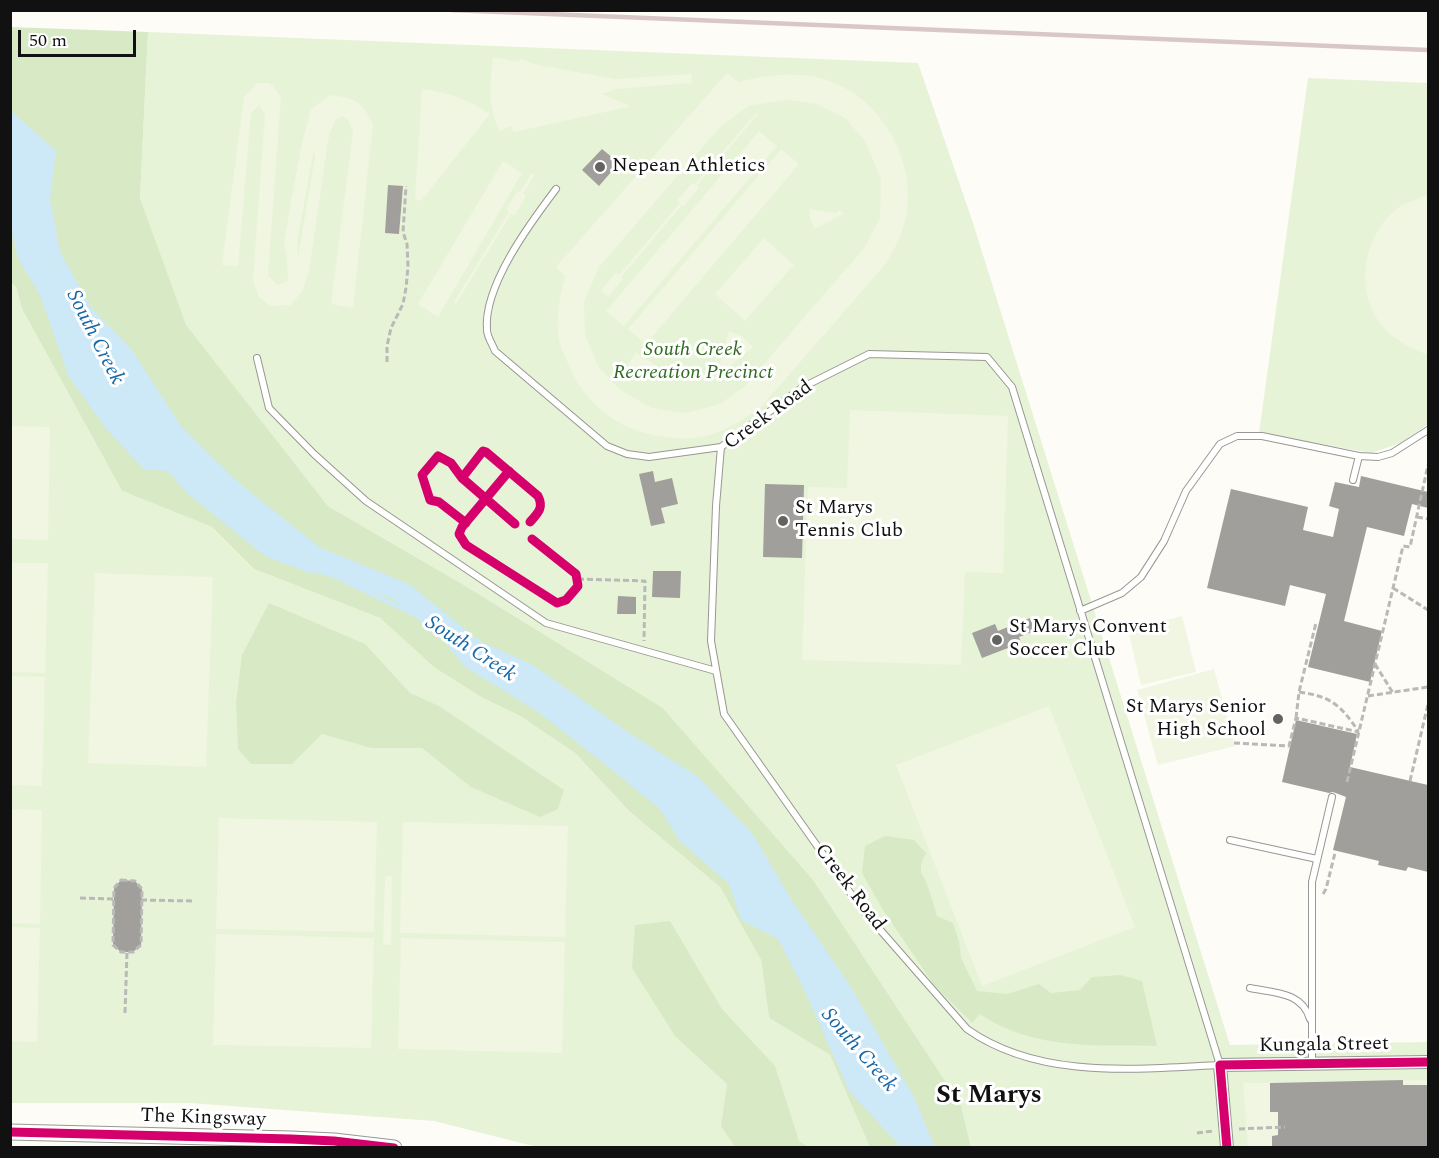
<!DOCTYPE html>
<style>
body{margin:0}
#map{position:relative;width:1439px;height:1158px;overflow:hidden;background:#fdfcf7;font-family:Spectral,serif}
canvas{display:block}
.frame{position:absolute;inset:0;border:12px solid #111;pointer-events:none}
.scale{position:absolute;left:18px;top:30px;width:118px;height:27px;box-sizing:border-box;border:3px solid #111;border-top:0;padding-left:8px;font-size:18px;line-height:21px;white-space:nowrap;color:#111;-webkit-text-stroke:4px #fff;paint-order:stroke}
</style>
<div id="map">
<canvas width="1439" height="1158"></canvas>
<div class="frame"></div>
<div class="scale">50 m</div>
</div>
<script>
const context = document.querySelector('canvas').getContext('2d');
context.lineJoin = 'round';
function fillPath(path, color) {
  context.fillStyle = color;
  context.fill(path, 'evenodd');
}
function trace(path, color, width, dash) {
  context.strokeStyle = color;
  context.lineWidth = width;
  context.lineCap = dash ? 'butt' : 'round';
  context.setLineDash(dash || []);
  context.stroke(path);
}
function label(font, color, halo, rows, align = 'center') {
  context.font = font + ' Spectral,serif';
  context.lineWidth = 6;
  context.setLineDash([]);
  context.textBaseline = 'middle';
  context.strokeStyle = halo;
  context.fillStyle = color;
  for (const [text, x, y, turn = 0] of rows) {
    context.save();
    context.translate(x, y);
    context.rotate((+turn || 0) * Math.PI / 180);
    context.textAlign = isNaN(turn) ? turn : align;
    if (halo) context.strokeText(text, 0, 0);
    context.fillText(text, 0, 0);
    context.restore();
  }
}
const green = new Path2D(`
 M148,32L918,63L973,223L1230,1045L1428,1042V1147H971L961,1105L813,881L663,708L464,585L328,506L185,325L140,198Z
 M1308,78L1428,83V424L1401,443L1371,453L1259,433Z
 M11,283L16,287L22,309L122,491L212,527L254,569L380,618L435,668L481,697L520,716L575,753L630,812L720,887L761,960L769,1018L830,1055L875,1147H537L434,1121L190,1103H11Z`);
const forest = new Path2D(`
 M11,27L148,32L140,198L186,325L328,506L464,585L663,708L813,880L961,1105L971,1147H870L830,1055L769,1018L761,960L720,887L630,812L575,753L520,716L481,697L435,668L380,618L254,569L212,527L122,491L22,309L16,287L11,283Z
 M269,603L365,644L410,693L439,706L564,790L558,809L540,817L471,787L422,748H371L322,734L292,764H251L238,749L236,703L242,655Z
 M885,836L914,840L926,853L921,864V873C927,879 934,906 937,916L953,923L959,941L961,958L977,991L1007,994L1039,984L1051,993L1080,990L1092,977L1121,975L1142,981L1157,1046C1097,1045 1032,1050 980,1014L972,1023L934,985L883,910L862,873L865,846Z
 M670,921L722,1009L775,1066L799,1141L808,1147H735L721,1126L727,1084L675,1036L632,968L635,925Z`);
const pitch = new Path2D(`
 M493,57L519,62L521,59L533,64L615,79L691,74L692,83L616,89L602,94L628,105V107L513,132L512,126L499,131C488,103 490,86 493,57Z
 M727,73L739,82C760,77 780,73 802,75C871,80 921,155 905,221C901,238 893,252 884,266L761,407C745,418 731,428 713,434C700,439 686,439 672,438C622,433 586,408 567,361C564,354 560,347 559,340C555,318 560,297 565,276L556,267ZM786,100L817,104L845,118L865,141L881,179L880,218L864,248L745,386L720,404L685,413L652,408L620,390L598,366L585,335L584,302L599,267L720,127L749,106Z
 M257,83H270L281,96L268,276L278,285L288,280L287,259L284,242L301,147L311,109L331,95C356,98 362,102 373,124L353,308L331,304L353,131L348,120L342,116L335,121L329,135L309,271L303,290L291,305L270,306L259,297L253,281L265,114L259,105L251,113L238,266L222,265L244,97ZM314,149L315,157L298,257L297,242Z
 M422,89C448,92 468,100 490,114L421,201L415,199Z
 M756,113L758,114L697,186L699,188L684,206L682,205L621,277L623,279L608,297L601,290L616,273L619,275L680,203L677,200L692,183L695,184Z
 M759,131L777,146L624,326L606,311Z
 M781,149L799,164L646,344L628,329Z
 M503,161L522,173L438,317L418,304Z
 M532,173L535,174L523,194L526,196L515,215L511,214L456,304L454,302L509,212L506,210L517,191L520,192Z
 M1424,196H1428V355C1412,348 1397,342 1385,329C1353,295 1362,235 1398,208C1405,203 1416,200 1424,196Z
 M810,209L837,213L840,210L843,214L815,229L810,219Z
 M764,238L794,265L745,321L715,294Z
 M729,331L743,337L753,347L719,375L718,379L715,380L713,377L717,374Z
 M635,352L672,375H676L677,378L627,379L629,364Z
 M850,410L1008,416L1003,573L965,572L961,665L802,660L808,487L847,488Z
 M11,426L50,427L48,540L11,539Z
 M11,563H48L45,673L11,672Z
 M95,573L213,577L206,767L88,763Z
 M1182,616L1196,672L1141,685L1128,630Z
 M1214,669L1235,746L1158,765L1137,690Z
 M11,676L45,677L42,786L11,785Z
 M1049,706L1135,927L982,986L896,765Z
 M11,809L42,810L40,924L11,923Z
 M219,818L377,822L374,932L216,929Z
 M403,822L568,826L565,937L400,933Z
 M385,876H392L391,945H383Z
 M11,927L40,928L37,1042L11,1041Z
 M216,934L374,938L371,1048L213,1045Z
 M401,938L565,942L562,1053L398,1049Z
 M1428,1080V1147H1248L1243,1083Z`);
const water = new Path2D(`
 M10,110L56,151L50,199L60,252L91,307L132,350L181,426L238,482L319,547L409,584L480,641L533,665L629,733L697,776L752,833L789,896L849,984L915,1099L935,1147H901L849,1091L804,989L778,939L741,920L729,884L679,840L660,809L607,766L537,711L465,667L444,641L393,599L322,574L307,572L265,556L186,492L168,471L144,469L107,430L69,377L40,295L18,258L10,222Z`);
const stream = new Path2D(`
 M346,582L414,614`);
const building = new Path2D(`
 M602,149L619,163L599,186L582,170Z
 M388,185L403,186L399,234L385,233Z
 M653,471L655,482L672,478L678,504L661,508L665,523L651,526L639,474Z
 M1361,476L1428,492V508L1412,504L1404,536L1367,527L1344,621L1382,631L1370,682L1308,667L1326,594L1290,585L1285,606L1207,588L1231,489L1308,507L1303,530L1333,537L1339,509L1329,506L1335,482L1359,487Z
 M765,484L804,485L802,558L763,557Z
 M653,571H681L680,598L652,597Z
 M618,596L636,597V614H617Z
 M1030,618L1035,631L1019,637L1021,643L982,658L972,633L995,624L998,631Z
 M1296,720L1357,734L1350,767L1428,785V872L1408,867L1406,871L1378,865L1379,861L1333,850L1346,797L1333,792L1329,793L1282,782Z
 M121,880L135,881L142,889L141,945L133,952H121L113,945L114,888Z
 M1403,1080V1085H1428V1148H1272V1136L1278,1135V1112H1270V1083Z`);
const path = new Path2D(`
 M387,362V346L391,328L403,304L406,288L408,266L407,244L403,232L406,186
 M1417,517L1428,519
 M578,579L645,581L644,641
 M1393,588L1428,610
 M1375,664L1393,693
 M1299,692C1330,696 1341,705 1358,731
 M1368,696L1428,687
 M1296,718L1299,692L1316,623
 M1234,743L1289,746L1296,718L1359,732
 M1410,781L1428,704
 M1347,782L1403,546L1410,547L1428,465
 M121,880L135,881L142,889L141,945L133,952H121L113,945L114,888Z
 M1323,894L1326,889L1335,853
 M80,898L114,899
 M141,900L193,901
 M125,1013L127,952
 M1239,1129L1285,1127
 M1197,1133L1213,1131`);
const service = new Path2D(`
 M556,189C531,222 483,286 487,330C487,337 493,345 495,351L607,446L627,454L649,457L721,447
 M869,354L987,357L1012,387L1220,1065C1136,1069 1039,1080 967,1029L861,908L724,714L711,641L716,506L721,447L803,387Z
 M257,358L269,408L314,454L366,501L546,623L716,671
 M1353,480L1359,456
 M1080,611L1122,593L1141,577L1164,541L1186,491L1220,444L1237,436H1262L1359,456L1378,457L1392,453L1428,430
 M1230,840L1317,859
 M1250,988C1275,993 1302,992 1310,1019
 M1312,1063V882L1332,797`);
const minor = new Path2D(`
 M1227,1148L1220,1065L1428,1062`);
const tertiary = new Path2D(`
 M10,1132L291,1139L334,1141L394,1148`);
const rail = new Path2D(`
 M451,10L1428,50`);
const cycleway = new Path2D(`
 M509,471L462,527L459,534L466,545L557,603L566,600L578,586L576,574L532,539
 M462,478L483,451L486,452L538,496C544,508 538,513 530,522
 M466,523L439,502L430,500L422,475L438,456L451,463L462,478L515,524
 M10,1132L291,1139L334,1141L394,1148
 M1227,1148L1220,1065L1428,1062`);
const markers = [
 [600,167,6,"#646362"],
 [783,521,6,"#646362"],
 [997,640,6,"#646362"],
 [1278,719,6,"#646362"]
];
const poiNames = [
 ["Nepean Athletics",612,167],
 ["St Marys",795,509],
 ["Tennis Club",795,532],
 ["St Marys Convent",1009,628],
 ["Soccer Club",1009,651],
 ["St Marys Senior",1266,708,"right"],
 ["High School",1266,731,"right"]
];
const parkNames = [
 ["South Creek",693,351],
 ["Recreation Precinct",693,374]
];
const streetNames = [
 ["Creek Road",769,416,-36],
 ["Creek Road",849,888,53],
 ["Kungala Street",1324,1046,-1],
 ["The Kingsway",203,1119,2]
];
const waterNames = [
 ["South Creek",94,338,63],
 ["South Creek",470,650,33],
 ["South Creek",858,1051,49]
];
const districtNames = [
 ["St Marys",989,1097]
];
fillPath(green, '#e7f3d7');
fillPath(forest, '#d8eac5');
fillPath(pitch, '#f0f6e1');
fillPath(water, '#cde8f7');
trace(stream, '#cde8f7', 4.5);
fillPath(building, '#a19f9c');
trace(service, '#979795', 8);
trace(minor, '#979795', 14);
trace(tertiary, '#979795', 17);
trace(path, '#b9b9b8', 3, [6, 3]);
trace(service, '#fffffe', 6);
trace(minor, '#fffffe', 12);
trace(tertiary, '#fffffe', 15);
trace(rail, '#d9c6c7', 4.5);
trace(cycleway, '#d6006c', 9);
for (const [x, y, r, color] of markers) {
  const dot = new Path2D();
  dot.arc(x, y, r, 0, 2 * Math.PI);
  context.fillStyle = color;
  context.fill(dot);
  trace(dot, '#fff', 2);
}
label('20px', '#111', '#fff', poiNames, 'left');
label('italic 20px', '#2f6b1f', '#fff', parkNames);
label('20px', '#111', '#fff', streetNames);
label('italic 21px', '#1768a6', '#fff', waterNames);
label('bold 26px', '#111', '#fff', districtNames);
</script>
